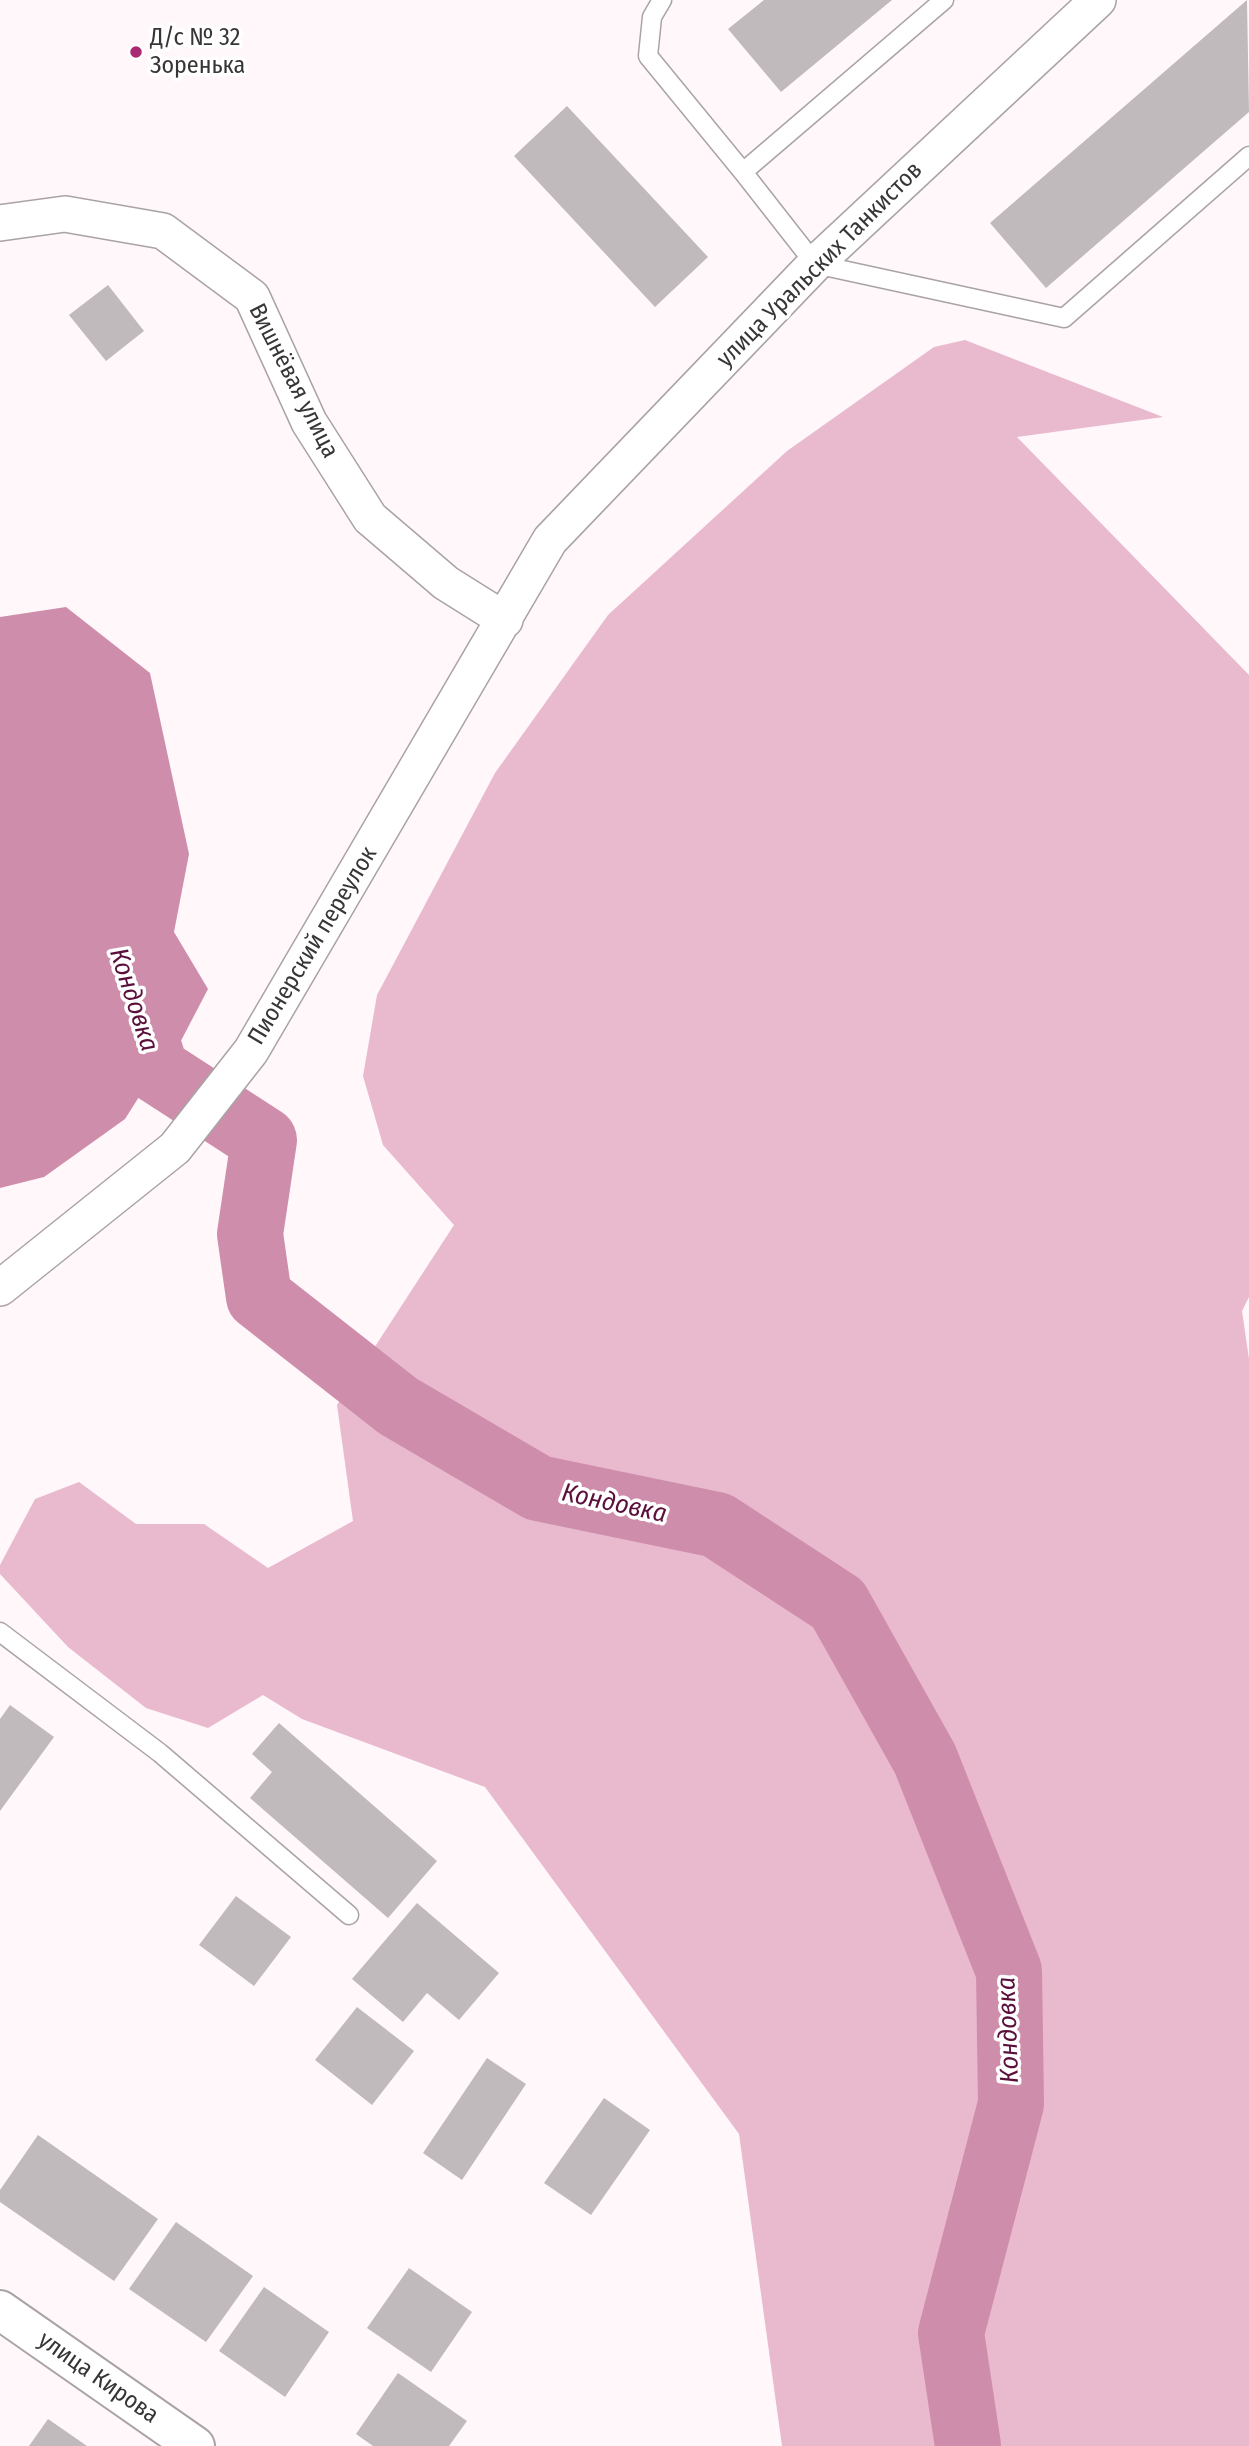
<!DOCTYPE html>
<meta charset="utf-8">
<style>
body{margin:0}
canvas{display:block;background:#fff7fa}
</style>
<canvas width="1249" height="2446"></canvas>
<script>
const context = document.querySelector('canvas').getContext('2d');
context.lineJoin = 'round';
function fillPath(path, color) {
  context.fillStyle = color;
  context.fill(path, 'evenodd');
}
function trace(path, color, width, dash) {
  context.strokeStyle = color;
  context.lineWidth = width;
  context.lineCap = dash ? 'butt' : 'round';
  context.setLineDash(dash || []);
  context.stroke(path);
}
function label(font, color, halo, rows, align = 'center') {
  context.font = font + ' "Fira Sans Condensed",sans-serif';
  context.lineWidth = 7;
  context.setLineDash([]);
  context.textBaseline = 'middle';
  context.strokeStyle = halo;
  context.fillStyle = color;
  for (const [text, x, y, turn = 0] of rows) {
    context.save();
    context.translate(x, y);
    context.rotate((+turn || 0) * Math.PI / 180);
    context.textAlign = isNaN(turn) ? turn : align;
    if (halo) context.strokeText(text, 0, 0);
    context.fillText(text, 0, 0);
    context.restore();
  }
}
const green = new Path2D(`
 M965,340L1163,417L1017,437L1249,675V1297L1242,1311L1249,1359V2446H782L739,2134L485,1787L302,1719L263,1695L208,1728L146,1708L68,1647L0,1574V1565L35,1499L79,1482L136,1524H204L268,1568L353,1521L337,1405L454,1225L383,1145L363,1076L377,995L495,773L608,615L787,451L934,347Z`);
const water = new Path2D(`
 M66,607L150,673L189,854L174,932L208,989L173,1056L156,1070L125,1119L44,1177L0,1188V617Z`);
const river = new Path2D(`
 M128,983L156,1070L264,1140L250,1234L259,1297L398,1406L538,1488L717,1525L838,1604L925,1759L1009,1971L1011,2104L951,2333L968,2446`);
const building = new Path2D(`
 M764,0H892L781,92L728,29Z
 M1247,0L1249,112L1046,288L990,223Z
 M567,106L708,257L655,307L514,156Z
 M108,285L144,331L106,361L69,315Z
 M10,1705L54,1737L0,1811V1719Z
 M279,1723L437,1861L388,1918L250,1798L272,1772L252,1754Z
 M236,1896L291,1937L254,1986L199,1945Z
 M417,1903L499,1973L459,2020L427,1993L403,2022L352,1979Z
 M357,2007L414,2051L372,2105L315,2060Z
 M487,2058L526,2084L462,2180L423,2153Z
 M604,2098L650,2130L591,2215L544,2183Z
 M38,2135L158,2219L114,2281L0,2202V2190Z
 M176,2222L253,2276L206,2342L129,2289Z
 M409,2268L472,2312L431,2372L367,2328Z
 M264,2287L329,2332L285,2397L219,2351Z
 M398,2373L467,2421L449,2446H373L356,2434Z
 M48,2419L87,2446H29Z`);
const lane = new Path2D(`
 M662,0L652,17L648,56L743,172L944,0
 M743,172L815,264L1064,318L1249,156
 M0,1632L160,1753L349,1915`);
const street = new Path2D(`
 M0,223L65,214L163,231L252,297L309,422L370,518L446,583L505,620
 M0,1288L175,1148L251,1051L550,540L815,264L1098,0`);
const secondary = new Path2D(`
 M0,2310L195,2446`);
const markers = [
 [136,52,7,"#ab2873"]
];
const poiNames = [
 ["Д/с № 32",150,38],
 ["Зоренька",150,66]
];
const streetNames = [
 ["улица Уральских Танкистов",820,265,-45],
 ["Вишнёвая улица",293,381,63],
 ["Пионерский переулок",313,946,-59],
 ["улица Кирова",98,2378,35]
];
const waterNames = [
 ["Кондовка",133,1000,72],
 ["Кондовка",614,1504,12],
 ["Кондовка",1009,2030,-92]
];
fillPath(green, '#e9b9ce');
fillPath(water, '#ce8eab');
trace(river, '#ce8eab', 66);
fillPath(building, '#c0babc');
trace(lane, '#aaa3a6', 21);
trace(street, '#aaa3a6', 38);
trace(secondary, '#aaa3a6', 42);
trace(lane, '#fff', 18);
trace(street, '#fff', 35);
trace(secondary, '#fff', 38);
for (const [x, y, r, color] of markers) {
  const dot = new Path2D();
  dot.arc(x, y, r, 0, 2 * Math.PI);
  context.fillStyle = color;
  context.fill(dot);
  trace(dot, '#fff', 2.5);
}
label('24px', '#383536', '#fff', poiNames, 'left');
label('24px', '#383536', '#fff', streetNames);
label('italic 26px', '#5b103b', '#fff', waterNames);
</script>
